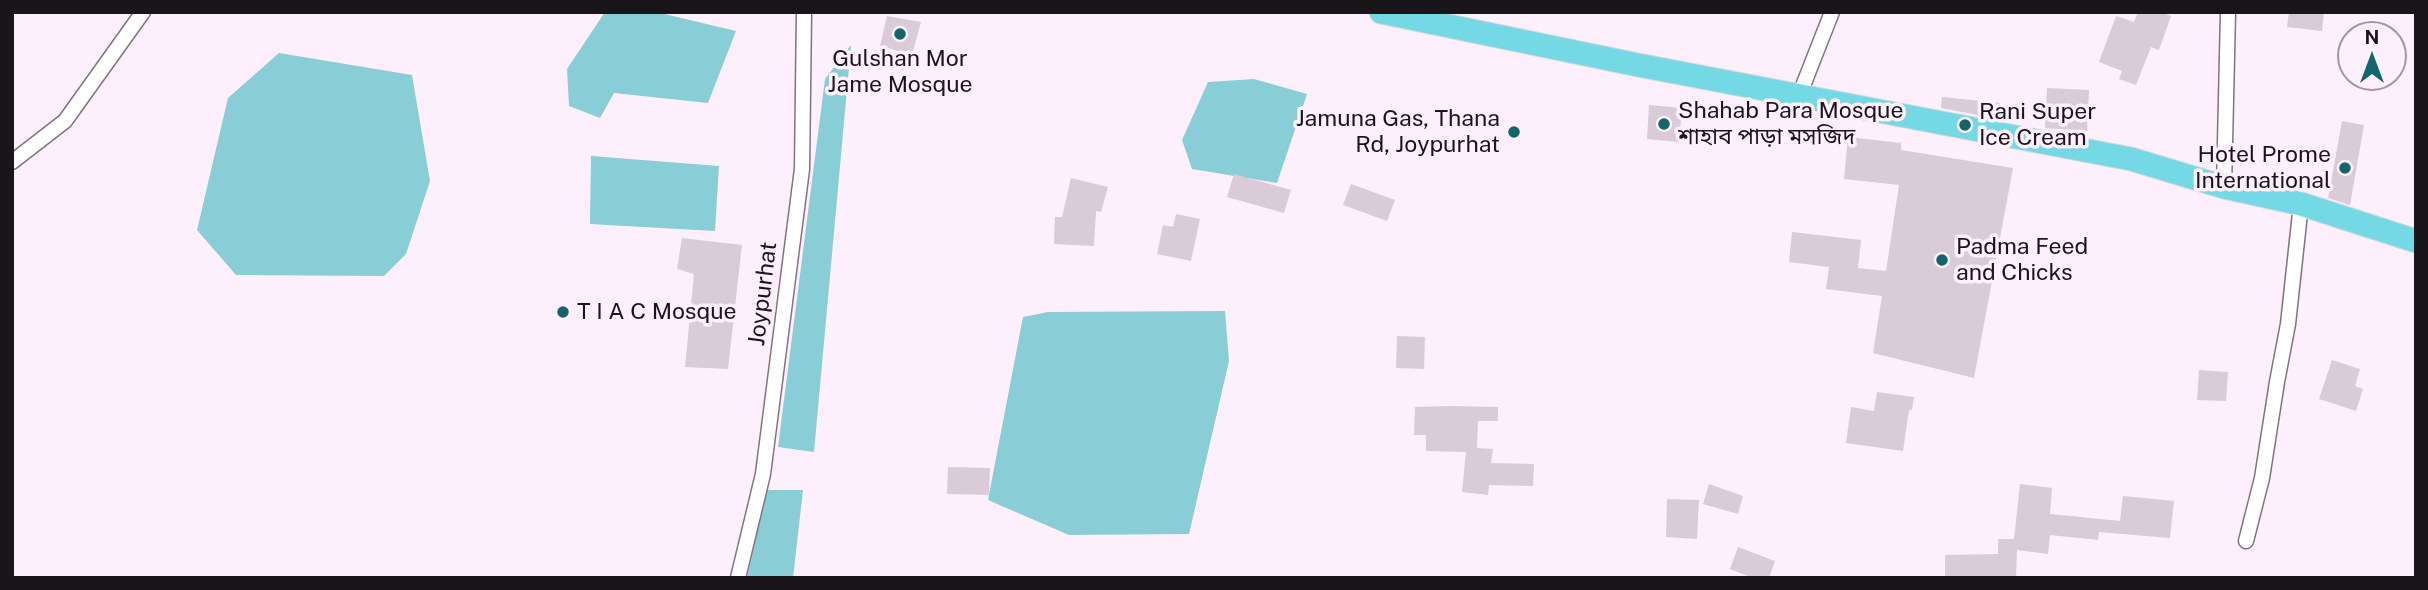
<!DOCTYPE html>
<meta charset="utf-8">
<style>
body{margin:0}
#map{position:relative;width:2428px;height:590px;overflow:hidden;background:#fdeffc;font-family:"Public Sans",sans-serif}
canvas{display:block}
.frame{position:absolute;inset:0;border:14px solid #1a151a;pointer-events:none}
.north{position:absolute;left:2337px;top:21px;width:70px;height:70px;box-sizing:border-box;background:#fdeffc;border:2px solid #a298a2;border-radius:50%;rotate:0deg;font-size:19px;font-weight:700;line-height:28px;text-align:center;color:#1a151a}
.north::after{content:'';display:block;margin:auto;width:24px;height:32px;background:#15636c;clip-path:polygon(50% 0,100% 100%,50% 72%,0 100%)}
</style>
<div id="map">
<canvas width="2428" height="590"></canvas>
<div class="frame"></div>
<div class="north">N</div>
</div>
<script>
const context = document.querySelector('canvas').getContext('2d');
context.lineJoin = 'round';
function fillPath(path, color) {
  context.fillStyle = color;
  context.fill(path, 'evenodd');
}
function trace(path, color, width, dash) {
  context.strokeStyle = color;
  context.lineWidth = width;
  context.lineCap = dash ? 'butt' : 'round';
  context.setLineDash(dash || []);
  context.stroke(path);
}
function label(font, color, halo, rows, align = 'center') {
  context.font = font + ' "Public Sans","Noto Sans Bengali",sans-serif';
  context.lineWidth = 7;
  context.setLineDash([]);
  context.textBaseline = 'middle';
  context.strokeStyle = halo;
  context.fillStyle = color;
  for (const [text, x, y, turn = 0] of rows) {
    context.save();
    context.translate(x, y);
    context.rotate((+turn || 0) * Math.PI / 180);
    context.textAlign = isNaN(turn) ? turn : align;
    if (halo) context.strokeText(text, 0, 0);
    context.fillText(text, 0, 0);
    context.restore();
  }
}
const water = new Path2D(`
 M605,12H656L736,31L708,103L614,93L600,118L569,106L567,69Z
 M851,45L814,452L778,447L825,79Z
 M279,53L412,75L430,181L406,254L384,276L236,275L197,230L228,98Z
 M1254,79L1307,94L1277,183L1192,169L1182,140L1208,82Z
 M591,156L719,166L715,231L590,224Z
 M1225,311L1229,361L1189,534L1069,535L988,500L1023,317L1048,312Z
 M767,490H803L793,578H747Z`);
const building = new Path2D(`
 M2138,12H2160L2171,16L2159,50L2151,47L2136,85L2119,79L2122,71L2099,62L2116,16L2134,22Z
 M2289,12H2324L2322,31L2287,27Z
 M887,16L921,22L912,55L880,46Z
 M2047,88L2089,90L2087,131L2045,128Z
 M1942,97L2000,103L1999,119L1941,108Z
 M1649,105L1682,108L1679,142L1647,139Z
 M2342,121L2364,125L2350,205L2328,198Z
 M1848,137L1901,143V150L2013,168L1974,378L1873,353L1882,296L1826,289L1829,267L1789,262L1792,232L1861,240L1858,268L1886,271L1899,185L1844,179Z
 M1234,174L1291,190L1284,213L1227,197Z
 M1071,178L1108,187L1101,212L1096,211L1094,246L1054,244L1055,217H1062Z
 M1351,184L1395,200L1387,221L1343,205Z
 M1176,214L1200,219L1191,261L1157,254L1163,225L1173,227Z
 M682,238L742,245L728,369L685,367L694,274L677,269Z
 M1397,336L1425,337L1424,369L1396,368Z
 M2332,360L2360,369L2355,386L2363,389L2356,411L2319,399Z
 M2199,370L2228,372L2226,401L2197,400Z
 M1877,392L1914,397L1912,410H1909L1903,451L1846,443L1851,407L1874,411Z
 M1451,406L1498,407V421H1478L1477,448L1493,449L1491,463L1534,464L1533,486L1489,485L1488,495L1462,492L1466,452L1426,451V435H1414L1415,407Z
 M948,467L990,468L989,495L947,494Z
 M1709,484L1743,496L1738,514L1703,504Z
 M2020,484L2052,488L2050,514L2120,521L2123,496L2174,501L2170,538L2099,532L2098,540L2050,535L2048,554L2017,550L2016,578H1945V555L1998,554V539H2014Z
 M1667,499L1699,500L1697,539L1666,537Z
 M1738,547L1775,561L1769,578H1753L1730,569Z`);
const street = new Path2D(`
 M1799,96L1832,12
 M12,162L65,121L143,12
 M2224,187L2228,12
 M2246,541L2262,478L2277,382L2288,324L2301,204
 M738,578L763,474L802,169L804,12`);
const primary = new Path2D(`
 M1381,12L1638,65L2131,159L2224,187L2301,204L2416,241`);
const markers = [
 [900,34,7,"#15636c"],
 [1664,124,7,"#15636c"],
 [1965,125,7,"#15636c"],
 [1514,132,7,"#15636c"],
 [2345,168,7,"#15636c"],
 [1942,260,7,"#15636c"],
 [563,312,7,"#15636c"]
];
const poiNames = [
 ["Gulshan Mor",900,59,"center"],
 ["Jame Mosque",900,85,"center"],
 ["Shahab Para Mosque",1678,111],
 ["শাহাব পাড়া মসজিদ",1678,137],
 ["Rani Super",1979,112],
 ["Ice Cream",1979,138],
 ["Jamuna Gas, Thana",1500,119,"right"],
 ["Rd, Joypurhat",1500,145,"right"],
 ["Hotel Prome",2331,155,"right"],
 ["International",2331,181,"right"],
 ["Padma Feed",1956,247],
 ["and Chicks",1956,273],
 ["T I A C Mosque",577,312]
];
const streetNames = [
 ["Joypurhat",763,294,-83]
];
fillPath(water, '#89cdd7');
fillPath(building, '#d9cbd8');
trace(street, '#80737f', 17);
trace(primary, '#dadada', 25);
trace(street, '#fff', 14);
trace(primary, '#75d9e5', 23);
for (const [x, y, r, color] of markers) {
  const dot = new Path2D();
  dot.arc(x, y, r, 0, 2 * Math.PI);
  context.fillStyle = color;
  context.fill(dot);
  trace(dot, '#fdeffc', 2.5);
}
label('23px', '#1a151a', '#fdeffc', poiNames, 'left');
label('23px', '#1a151a', '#fdeffc', streetNames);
</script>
